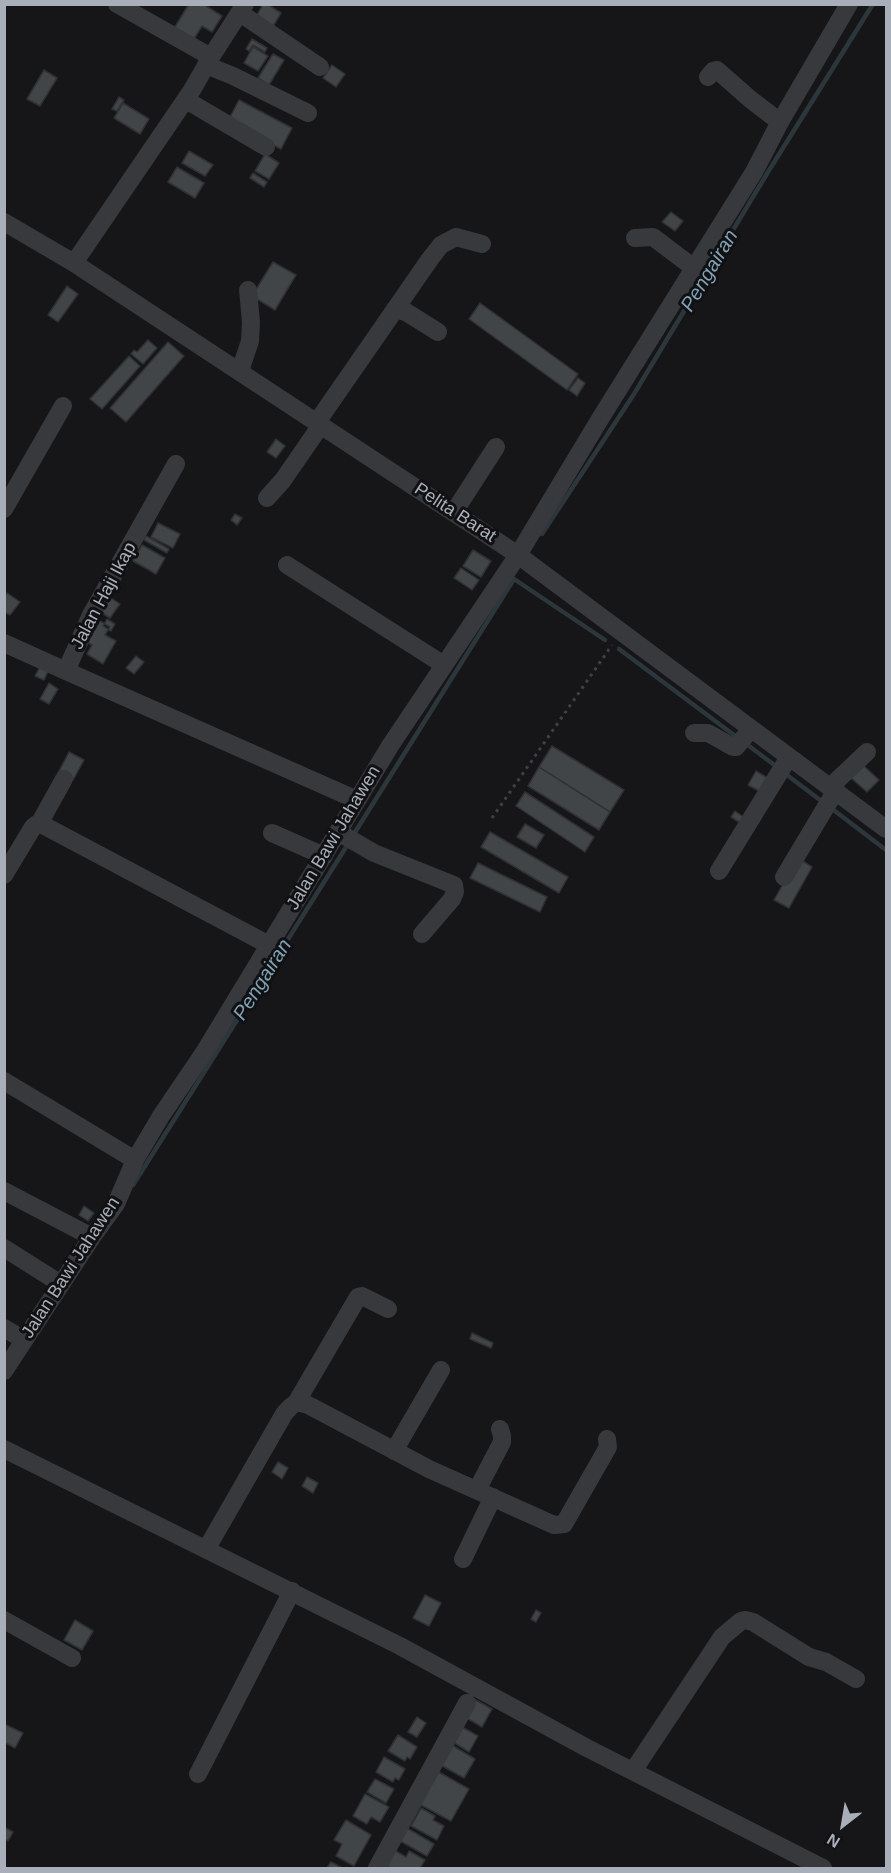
<!DOCTYPE html>
<style>
body{margin:0}
#map{position:relative;width:891px;height:1873px;overflow:hidden;background:#161618;font-family:Arial,sans-serif}
canvas{display:block}
.frame{position:absolute;inset:0;border:6px solid #a8afb8;pointer-events:none}
.north{position:absolute;left:813px;top:1795px;width:60px;height:60px;-webkit-text-stroke:4px #111113;paint-order:stroke;rotate:211deg;font-size:16px;font-weight:700;line-height:24px;text-align:center;color:#a8afb8}
.north::after{content:'';display:block;margin:auto;width:21px;height:27px;background:#a8afb8;clip-path:polygon(50% 0,100% 100%,50% 72%,0 100%)}
</style>
<div id="map">
<canvas width="891" height="1873"></canvas>
<div class="frame"></div>
<div class="north">N</div>
</div>
<script>
const context = document.querySelector('canvas').getContext('2d');
context.lineJoin = 'round';
function trace(path, color, width, dash) {
  context.strokeStyle = color;
  context.lineWidth = width;
  context.lineCap = dash ? 'butt' : 'round';
  context.setLineDash(dash || []);
  context.stroke(path);
}
function fillPath(path, color) {
  context.fillStyle = color;
  context.fill(path, 'evenodd');
}
function label(font, color, halo, rows, align = 'center') {
  context.font = font + ' Arial,sans-serif';
  context.lineWidth = 6;
  context.setLineDash([]);
  context.textBaseline = 'middle';
  context.strokeStyle = halo;
  context.fillStyle = color;
  for (const [text, x, y, turn = 0] of rows) {
    context.save();
    context.translate(x, y);
    context.rotate((+turn || 0) * Math.PI / 180);
    context.textAlign = isNaN(turn) ? turn : align;
    if (halo) context.strokeText(text, 0, 0);
    context.fillText(text, 0, 0);
    context.restore();
  }
}
const stream = new Path2D(`
 M542,534L634,394L768,172L873,4
 M619,649L738,738
 M745,743L777,767
 M783,772L824,803
 M831,808L886,850
 M352,837L514,579L605,640
 M133,1185L348,844`);
const building = new Path2D(`
 M189,4H203L222,16L212,32L202,26L192,42L173,30Z
 M263,4H267L281,13L272,28L256,17Z
 M252,39L267,48L265,52L253,45L249,51L246,49Z
 M253,47L268,56L258,71L244,63Z
 M273,54L284,60L269,85L258,78Z
 M332,65L345,74L336,87L323,78Z
 M44,70L57,78L40,106L27,99Z
 M119,97L124,100L117,111L112,109Z
 M239,100L292,128L281,149L228,121Z
 M123,103L149,119L140,134L114,118Z
 M189,151L213,165L205,176L182,163Z
 M265,154L279,163L269,179L255,171Z
 M177,167L204,183L195,198L168,182Z
 M253,173L267,182L264,187L250,178Z
 M671,212L683,221L675,231L662,222Z
 M273,262L296,275L275,310L252,296Z
 M67,286L78,294L58,322L48,315Z
 M480,303L578,374L567,390L469,319Z
 M148,340L157,348L143,364L131,354L134,350L137,352Z
 M168,342L184,356L126,422L110,408Z
 M129,356L140,366L102,409L90,399Z
 M578,378L585,383L577,396L569,390Z
 M276,439L285,446L276,458L267,452Z
 M235,514L242,518L237,525L231,520Z
 M158,523L180,534L173,548L151,537Z
 M146,536L169,549L167,553L144,540Z
 M142,545L165,558L156,574L133,561Z
 M473,550L491,561L481,577L463,566Z
 M461,568L479,580L472,590L454,578Z
 M7,593L20,602L10,615L4,612V597Z
 M105,594L120,604L110,618L96,609Z
 M107,619L115,624L111,631L103,626Z
 M100,621L110,627L105,635L116,641L103,664L87,654L92,645L87,642Z
 M136,656L144,662L134,674L126,668Z
 M41,665L49,669L44,680L35,676Z
 M49,683L58,689L49,704L40,699Z
 M552,746L624,790L610,812L539,767Z
 M69,752L84,760L73,780L58,773Z
 M863,765L879,780L867,792L851,778Z
 M539,767L610,812L599,830L528,786Z
 M756,771L771,780L763,793L748,785Z
 M525,792L594,837L585,852L516,806Z
 M735,811L749,821L745,826L731,817Z
 M525,824L544,835L536,848L517,837Z
 M490,832L568,877L559,893L481,847Z
 M798,858L812,867L789,908L774,900Z
 M478,863L547,897L540,912L470,878Z
 M84,1206L94,1213L88,1221L79,1215Z
 M472,1333L493,1343L491,1348L470,1339Z
 M278,1462L288,1468L282,1479L272,1472Z
 M307,1477L318,1483L313,1493L302,1486Z
 M425,1595L441,1603L429,1626L413,1618Z
 M536,1610L541,1613L536,1622L531,1619Z
 M75,1620L93,1631L82,1650L64,1640Z
 M474,1699L492,1709L482,1727L465,1717Z
 M417,1717L426,1723L417,1737L408,1732Z
 M4,1724L23,1733L15,1748L4,1742Z
 M462,1727L478,1736L469,1752L453,1742Z
 M398,1735L417,1747L410,1759L407,1757L405,1761L388,1751Z
 M450,1744L475,1759L464,1778L439,1764Z
 M384,1757L405,1769L399,1780L395,1778L393,1782L376,1772Z
 M435,1770L469,1789L451,1821L417,1803Z
 M375,1779L394,1789L386,1803L367,1792Z
 M365,1794L389,1807L380,1822L371,1817L367,1824L353,1816Z
 M421,1808L435,1816L433,1820L444,1826L437,1840L411,1826Z
 M346,1820L371,1835L354,1866L336,1856L342,1844L334,1840Z
 M4,1827L13,1832L8,1841L4,1839Z
 M407,1828L434,1844L427,1856L400,1841Z
 M394,1850L406,1857L409,1851L425,1860L420,1868H391L385,1865Z
 M331,1862L342,1868H327Z`);
const path = new Path2D(`
 M492,818L612,645`);
const minor = new Path2D(`
 M240,13L320,67
 M211,57L245,4
 M206,65L233,76L308,113
 M708,77L713,71L717,70L750,99L780,122
 M186,100L266,147
 M4,222L74,263L518,555L886,829
 M635,238L653,237L694,268
 M74,263L192,90L211,57L117,4
 M395,309L406,312L438,332
 M240,371L250,341L251,322L248,290
 M317,422L430,259L441,245L456,237L482,244
 M267,498L283,480L321,425
 M4,509L63,406
 M454,512L496,447
 M287,565L444,665
 M4,643L66,671L91,615L176,464
 M66,671L357,800
 M694,733H708L733,747H736L751,729
 M830,787L867,752
 M39,824L64,779
 M338,832L374,853L454,885L455,892L452,899L422,934
 M272,833L324,856
 M719,871L789,757
 M4,875L33,827L37,824H41L269,945
 M784,877L836,790
 M4,1081L135,1160
 M4,1191L92,1237
 M4,1248L61,1284
 M4,1328L24,1340
 M4,1371L92,1237L116,1204L135,1160L161,1116L205,1051L390,746L518,555L600,419L754,172L780,122L849,4
 M296,1403L358,1297L362,1296L388,1309
 M4,1449L400,1646L587,1748L823,1868
 M394,1451L441,1370
 M477,1490L502,1442V1436L500,1429
 M207,1548L284,1414C293,1403 296,1400 310,1406L429,1469L554,1525L564,1524L608,1447L607,1439
 M463,1559L493,1497
 M4,1620L72,1658
 M633,1771L722,1637L741,1621L745,1620L753,1622L809,1657L826,1662L856,1679
 M198,1774L292,1591
 M377,1868L467,1703`);
const streetNames = [
 ["Pelita Barat",455,513,33],
 ["Jalan Haji Ikap",104,596,-62],
 ["Jalan Bawi Jahawen",334,838,-59],
 ["Jalan Bawi Jahawen",71,1268,-57]
];
const waterNames = [
 ["Pengairan",710,271,-59],
 ["Pengairan",263,980,-58]
];
trace(stream, '#2c373c', 4.5);
fillPath(building, '#424548');
trace(building, '#303134', 1.5);
trace(path, '#3d4044', 3, [3, 4.5]);
trace(minor, '#37393d', 18);
label('18px', '#a8afb8', '#111113', streetNames);
label('italic 20px', '#7fa2b4', '#111113', waterNames);
</script>
